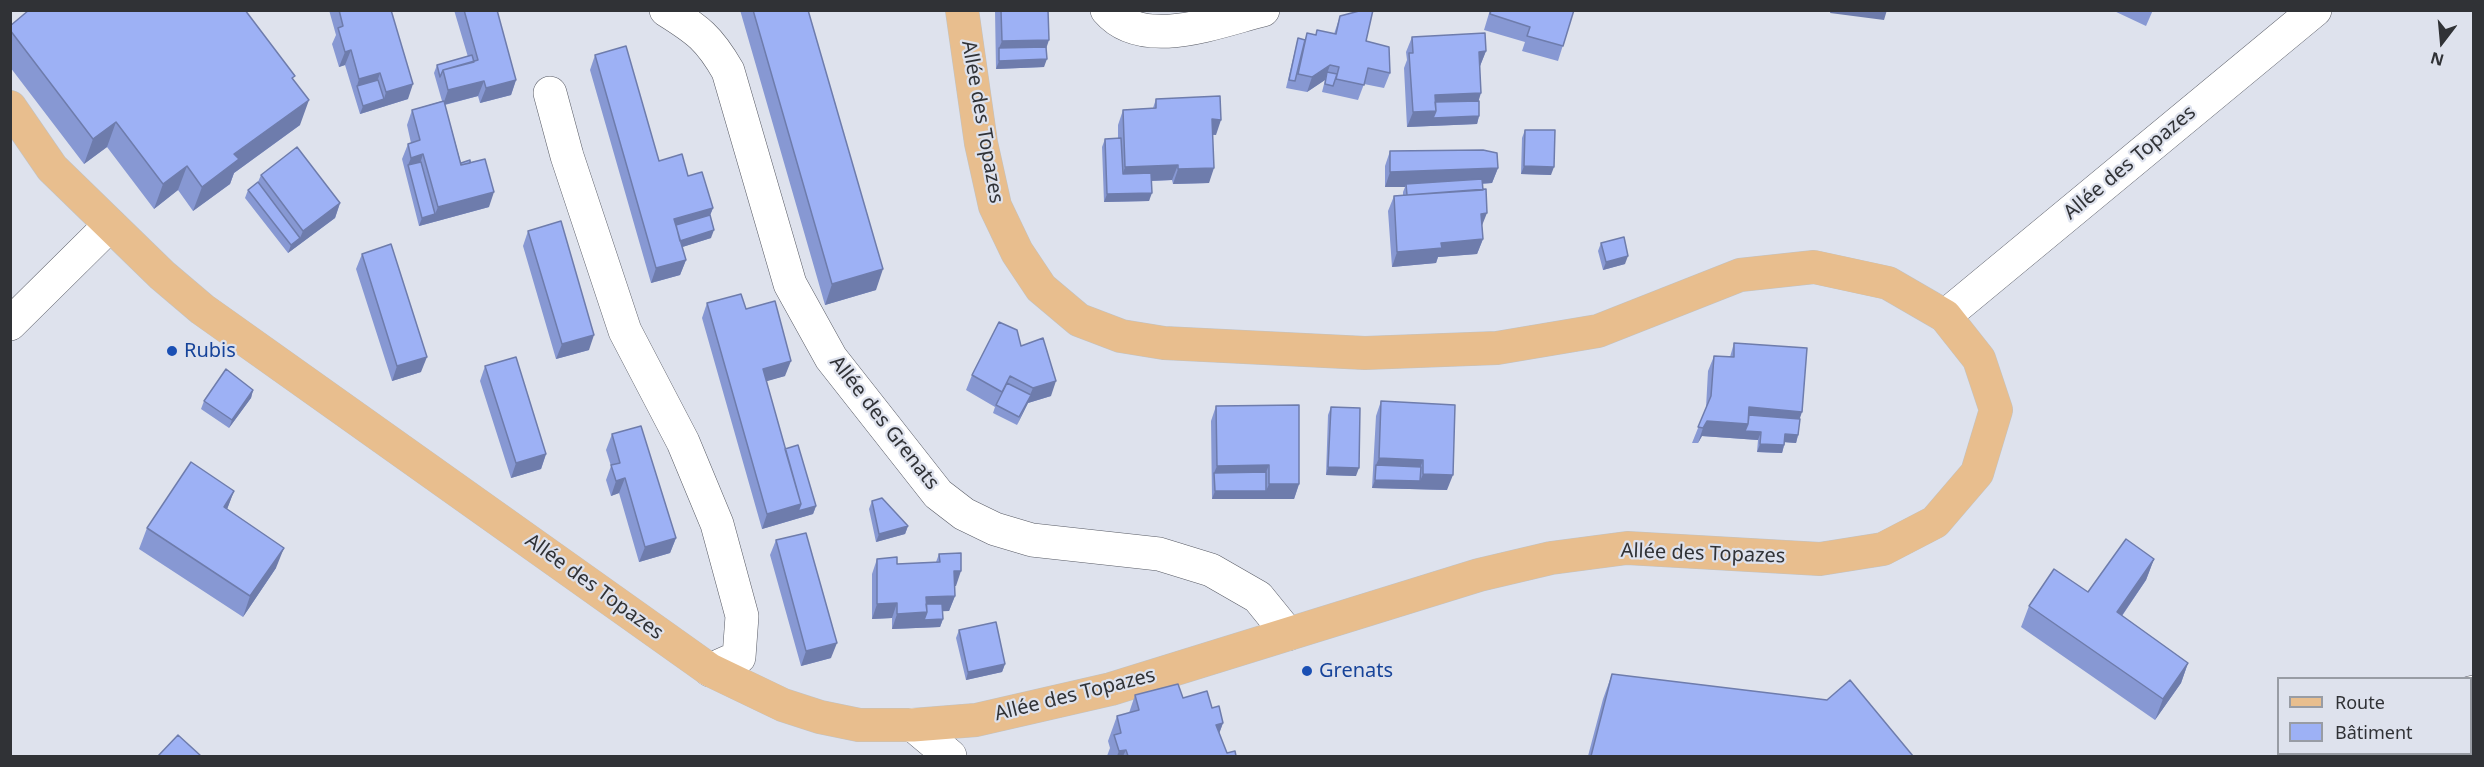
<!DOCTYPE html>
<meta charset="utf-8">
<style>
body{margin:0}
#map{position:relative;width:2484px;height:767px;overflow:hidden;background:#dee2ed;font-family:"Noto Sans",sans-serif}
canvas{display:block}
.frame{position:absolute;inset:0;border:12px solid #303236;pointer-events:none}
.legend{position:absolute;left:2277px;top:677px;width:195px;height:78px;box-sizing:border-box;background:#dee2ed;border:2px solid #989ca4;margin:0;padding:8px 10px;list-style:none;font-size:18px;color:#303236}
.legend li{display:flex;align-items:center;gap:12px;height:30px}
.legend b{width:30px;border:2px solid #989ca4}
.north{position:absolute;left:2412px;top:12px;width:60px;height:60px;-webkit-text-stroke:4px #dee2ed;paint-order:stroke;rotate:196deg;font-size:16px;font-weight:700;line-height:24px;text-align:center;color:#303236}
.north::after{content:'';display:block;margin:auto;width:21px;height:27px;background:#303236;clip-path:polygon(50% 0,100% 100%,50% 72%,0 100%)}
</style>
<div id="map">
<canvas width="2484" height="767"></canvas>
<div class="frame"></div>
<ul class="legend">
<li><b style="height:8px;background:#e8be8e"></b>Route</li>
<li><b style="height:16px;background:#9db1f5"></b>Bâtiment</li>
</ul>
<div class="north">N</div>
</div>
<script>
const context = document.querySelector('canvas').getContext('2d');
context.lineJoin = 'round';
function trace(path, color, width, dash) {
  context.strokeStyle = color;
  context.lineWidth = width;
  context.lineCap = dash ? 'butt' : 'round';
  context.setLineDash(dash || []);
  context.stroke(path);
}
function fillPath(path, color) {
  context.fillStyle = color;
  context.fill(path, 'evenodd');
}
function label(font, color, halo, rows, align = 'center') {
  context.font = font + ' "Noto Sans",sans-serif';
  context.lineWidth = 4.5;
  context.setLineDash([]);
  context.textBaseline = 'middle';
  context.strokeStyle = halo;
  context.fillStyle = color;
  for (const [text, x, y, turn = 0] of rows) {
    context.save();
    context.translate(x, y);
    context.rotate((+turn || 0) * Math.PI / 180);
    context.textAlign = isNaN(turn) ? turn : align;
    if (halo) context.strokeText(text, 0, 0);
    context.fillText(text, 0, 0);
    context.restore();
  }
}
const minor = new Path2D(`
 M666,10C698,30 709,38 728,71L790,284L831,358L938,494L964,514L995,529L1032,540L1159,554L1211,570L1258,597L1288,634
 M1107,10C1143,52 1218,21 1263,10
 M550,93L567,156L625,331L683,442L717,524L742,616L739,657L710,670
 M1945,316L2315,10
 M10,324L110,225
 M2470,693L2474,692
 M913,725L950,756
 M2411,756L2413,754`);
const major = new Path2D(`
 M10,107L52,168L162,275L202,309L710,670L783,705L820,717L859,725H913L976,720L1111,689L1479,575L1551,558L1627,548L1820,559L1883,549L1935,522L1977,473L1996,410L1979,359L1945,316L1888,283L1814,267L1740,275L1598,331L1497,348L1365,353L1164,343L1121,336L1079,320L1041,288L1017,252L995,206L981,143L962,10`);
const wall = new Path2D(`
 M329,10H391L408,99L360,114L345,65L339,67L332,44L336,35Z
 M454,10H497L516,80L511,95L480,103L478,96L445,105L461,163L489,207L419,226L402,159L408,144L411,143L407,125L412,110L442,101L434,73L437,65L468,57Z
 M740,10H808L876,290L825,305Z
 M995,10H1048L1046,47L1044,67L996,69Z
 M1490,10H1574L1558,61L1522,51L1525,42L1484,30Z
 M2112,10H2153L2146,26Z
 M1340,16L1366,41L1390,73L1384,88L1364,84L1358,100L1322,92L1325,80L1307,92L1286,88L1296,46L1298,38L1305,40L1307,33L1315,35L1334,34Z
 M10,26L294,80L300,125L234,173L230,184L193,211L178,190L154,209L107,147L84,164L10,67Z
 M1412,37L1486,51L1480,66L1479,101V116L1477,124L1407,127L1404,68L1407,60L1406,52Z
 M595,55L659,161L688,176L713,208L710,215L711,238L682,247L686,260L680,275L651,283L590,70Z
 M1156,99L1216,135H1213L1209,183L1173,184L1172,180L1152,181L1149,201L1104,202L1102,147L1105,139H1118V125L1123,110L1153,108Z
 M1525,130L1551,175L1521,174L1522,138Z
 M1390,151L1498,168L1492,183L1482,184V227L1483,239L1477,254L1438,257L1436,263L1392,267L1388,211L1394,196H1403V192L1405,187H1385V166Z
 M261,175L340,203L335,218L288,253L245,198L248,190L258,182Z
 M528,231L589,350L556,359L523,246Z
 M1601,243L1625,264L1603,270L1598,251Z
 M362,254L421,372L392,381L356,269Z
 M707,303L746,309L785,376L766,381L785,449L816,506L813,514L762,529L702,318Z
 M1734,343L1800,419L1798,435L1796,443L1785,442L1782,453L1757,452L1758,440L1702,436L1698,443H1692L1706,408L1708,371L1714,356L1730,357Z
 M1021,346L1051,396L1028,403L1017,425L993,413L995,407L966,390L972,375Z
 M485,366L546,454L541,469L511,478L480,381Z
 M253,390L251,398L229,428L201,409L204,401Z
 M1381,401L1447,490L1372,488L1376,416Z
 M1216,406L1299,484L1294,499H1212L1211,421Z
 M1331,407L1356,476L1326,475L1328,415Z
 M612,434L676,538L670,553L639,562L619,493L611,496L606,480L611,466L606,450Z
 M234,491L227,509L276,568L243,617L139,549L147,528Z
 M872,501L908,526L905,534L876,542L869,509Z
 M776,540L831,658L801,666L770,555Z
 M939,554L956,586H954L955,596L949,611H942L943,619L940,627L892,629V618L872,619V574L877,559L897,564L936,562Z
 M2154,559L2146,580L2122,616L2188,663L2181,683L2155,720L2021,627L2029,606L2088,592Z
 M959,630L1005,664L1002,672L966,680L956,638Z
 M1612,674L1913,756H1588L1603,699Z
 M1135,695L1183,698L1212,708L1223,723L1219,733L1227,753L1236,756H1107L1110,748L1108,741L1117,716L1129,713Z`);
const shadedWall = new Path2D(`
 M1831,10H1887L1884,20L1830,13Z
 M1049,40L1044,55L999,48L1002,41Z
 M351,50L345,65L339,67L345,52Z
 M1486,51L1480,66L1473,67L1479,52Z
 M1047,59L1044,67L996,69L999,61Z
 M1330,65L1325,80L1307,92L1312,77Z
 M380,73L375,88L357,86L359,79Z
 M516,80L511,95L480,103L486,88Z
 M484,81L478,96L443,105L448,90Z
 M413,84L408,99L360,114L363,106L384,99L386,92Z
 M1481,93L1476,109L1432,103L1435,95Z
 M309,100L300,125L234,173L230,184L193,211L202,187L234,154Z
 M1436,111L1479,116L1477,124L1407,127L1413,112Z
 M1212,119L1221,120L1216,135L1207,134Z
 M116,122L107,147L84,164L93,139Z
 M423,154L418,170L408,165L411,158Z
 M1178,165L1172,180L1120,182L1125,167Z
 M187,166L178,190L154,209L163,184Z
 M1524,166L1554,167L1551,175L1521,174Z
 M1214,168L1209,183L1173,184L1178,169Z
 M1498,168L1492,183L1406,187V184L1405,187H1385L1390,172Z
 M494,192L489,207L419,226L422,218L435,214L438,207Z
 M1152,193L1149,201L1104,202L1107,194Z
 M340,203L335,218L288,253L291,245L300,238L303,231Z
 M713,208L707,223L673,233L674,219Z
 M1487,213L1481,228V214Z
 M714,230L711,238L673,250L676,242Z
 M1483,239L1477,254L1438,257L1436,263L1392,267L1397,252L1441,243Z
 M1628,256L1625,264L1603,270L1606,262Z
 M686,260L680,275L651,283L656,268Z
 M883,269L876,290L825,305L832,284Z
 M594,335L589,350L556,359L562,344Z
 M427,357L421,372L392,381L397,366Z
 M791,361L785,376L757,384L763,369Z
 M1056,381L1051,396L1028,403L1017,425L1033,388Z
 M253,390L251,398L229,428L232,420Z
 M1749,407L1802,412L1797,427L1746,423Z
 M1707,421L1748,424L1761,432L1758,440L1702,436L1698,443L1703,428Z
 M1785,434L1798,435L1796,443L1782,442Z
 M1760,444L1784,445L1782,453L1757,452Z
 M546,454L541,469L511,478L516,463Z
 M1379,458L1423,460L1418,475L1376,465Z
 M1269,465L1263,480L1214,473L1217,466Z
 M1328,467L1359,468L1356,476L1326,475Z
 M1423,474L1453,475L1447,490L1372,488L1375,480L1420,481Z
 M625,478L619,493L611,496L616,481Z
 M1269,484H1299L1294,499H1212L1215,491H1266Z
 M234,491L226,512L224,507Z
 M801,504L816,506L813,514L762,529L767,514Z
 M908,526L905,534L876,542L879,534Z
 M676,538L670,553L639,562L645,547Z
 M284,548L276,568L243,617L250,596Z
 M2154,559L2146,580L2110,633L2117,612Z
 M954,571H961L956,586H948Z
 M955,596L949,611L924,612L926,597Z
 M897,603L892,618L872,619L877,604Z
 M927,612L943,619L940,627L892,629L897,614Z
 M837,643L831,658L801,666L806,651Z
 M2188,663L2181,683L2155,720L2163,699Z
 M1005,664L1002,672L966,680L968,672Z
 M1223,723L1214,748L1216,725Z
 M1126,750L1123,756H1117L1119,751Z`);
const building = new Path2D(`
 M29,10H245L295,76L292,78L309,100L234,154L239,159L202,187L187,166L163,184L116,122L93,139L10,30V26Z
 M339,10H391L413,84L386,92L380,73L359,79L351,50L345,52L338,28L343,26Z
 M464,10H497L516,80L486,88L484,81L448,90L443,70L478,60Z
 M753,10H808L883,269L832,284Z
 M1001,10H1048L1049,40L1002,41Z
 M1363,10H1373L1366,41L1389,47L1390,73L1368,68L1364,85L1336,79L1339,67L1330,65L1312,77L1298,74L1307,33L1316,35L1317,30L1336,34L1340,16Z
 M1491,10H1574L1563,46L1527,36L1530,27L1490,14Z
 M1485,33L1486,51L1479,52L1481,93L1435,95L1436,111L1413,112L1409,53H1413L1412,37Z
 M1298,38L1305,40L1295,81L1289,80Z
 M626,46L659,161L682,154L688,176L702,172L713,208L674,219L686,260L656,268L595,55Z
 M1046,47L1047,59L999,61V48Z
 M472,55L474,62L443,70L440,77L437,65Z
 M1327,72L1337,74L1333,86L1325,84Z
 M378,80L384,99L363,106L357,86Z
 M1220,96L1221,120L1212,119L1214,168L1178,169V165L1125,167L1123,110L1156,108V99Z
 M444,101L461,165L485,159L494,192L438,207L423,154L411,158L408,144L420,140L412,110Z
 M1479,101V116L1433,118L1436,111L1435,102Z
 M1525,130H1555L1554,167L1524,166Z
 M1121,138L1123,174L1151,173L1152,193L1107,194L1105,139Z
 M297,147L340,203L303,231L261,175Z
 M1483,150L1497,153L1498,168L1390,172V151Z
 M470,160V163L461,165V163Z
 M421,162L435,214L422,218L408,165Z
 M1482,179L1483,190L1407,195L1406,184Z
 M258,182L300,238L291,245L248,190Z
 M1486,189L1487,213L1481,214L1483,239L1441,243L1442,248L1397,252L1394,196Z
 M710,215L714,230L680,241L676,225Z
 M561,221L594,335L562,344L528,231Z
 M1624,237L1628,256L1606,262L1601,243Z
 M391,244L427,357L397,366L362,254Z
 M741,294L746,309L775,301L791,361L763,369L801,504L767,514L707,303Z
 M999,322L1017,330L1021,346L1043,338L1056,381L1033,388L1010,376L1002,392L972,375Z
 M1734,343L1807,348L1802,412L1749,407L1748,424L1707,421L1703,428L1698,427L1711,396L1714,356L1734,357Z
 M516,357L546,454L516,463L485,366Z
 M226,369L253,390L232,420L204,401Z
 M1007,383L1031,395L1019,417L996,405Z
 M1381,401L1455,405L1453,475L1423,474V460L1379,458Z
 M1299,405V484H1269V465L1217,466L1216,406Z
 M1331,407L1360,408L1359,468L1328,467Z
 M1749,415L1800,419L1798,435L1785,434L1784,445L1760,444L1761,432L1745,431L1748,424Z
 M641,426L676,538L645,547L625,478L616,481L611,465L620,463L612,434Z
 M798,445L816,506L798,511L801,504L785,449Z
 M191,462L234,491L224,507L284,548L250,596L147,528Z
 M1376,465L1421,467L1420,481L1375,480Z
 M1266,472V491H1215L1214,473Z
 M882,498L908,526L879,534L872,501Z
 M806,533L837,643L806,651L776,540Z
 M2126,539L2154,559L2117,612L2188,663L2163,699L2029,606L2054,569L2088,592Z
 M961,553V571H954L955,596L926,597L927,612L897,614V603L877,604V559L897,557V564L940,562L939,554Z
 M926,604H942L943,619L924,620L927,612Z
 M996,622L1005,664L968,672L959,630Z
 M1612,674L1827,700L1850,680L1913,756H1591Z
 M1178,684L1183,698L1207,691L1212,708L1219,706L1223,723L1216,725L1227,753L1235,751L1236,756H1128L1126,750L1119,751L1114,735L1121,733L1117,716L1139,710L1135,695Z
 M178,735L201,756H158Z`);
const markers = [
 [172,351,6,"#1a4fb4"],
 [1307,671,6,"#1a4fb4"]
];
const streetNames = [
 ["Allée des Topazes",982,122,80],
 ["Allée des Topazes",2130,163,-40],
 ["Allée des Grenats",884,423,52],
 ["Allée des Topazes",1703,554,2],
 ["Allée des Topazes",594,587,36],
 ["Allée des Topazes",1075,695,-14]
];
const transitNames = [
 ["Rubis",184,351],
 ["Grenats",1319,671]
];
trace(minor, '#585b65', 34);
trace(major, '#c1c2c3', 34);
trace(minor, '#fff', 33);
trace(major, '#e8be8e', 33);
fillPath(wall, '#8798d3');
fillPath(shadedWall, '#6e7cac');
fillPath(building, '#9db1f5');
trace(building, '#6e7cac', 1.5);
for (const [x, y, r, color] of markers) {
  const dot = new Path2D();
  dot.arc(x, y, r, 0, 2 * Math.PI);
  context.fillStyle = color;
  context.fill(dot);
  trace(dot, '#dee2ed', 2);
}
label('20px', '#303236', '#dee2ed', streetNames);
label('20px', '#164399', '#dee2ed', transitNames, 'left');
</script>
